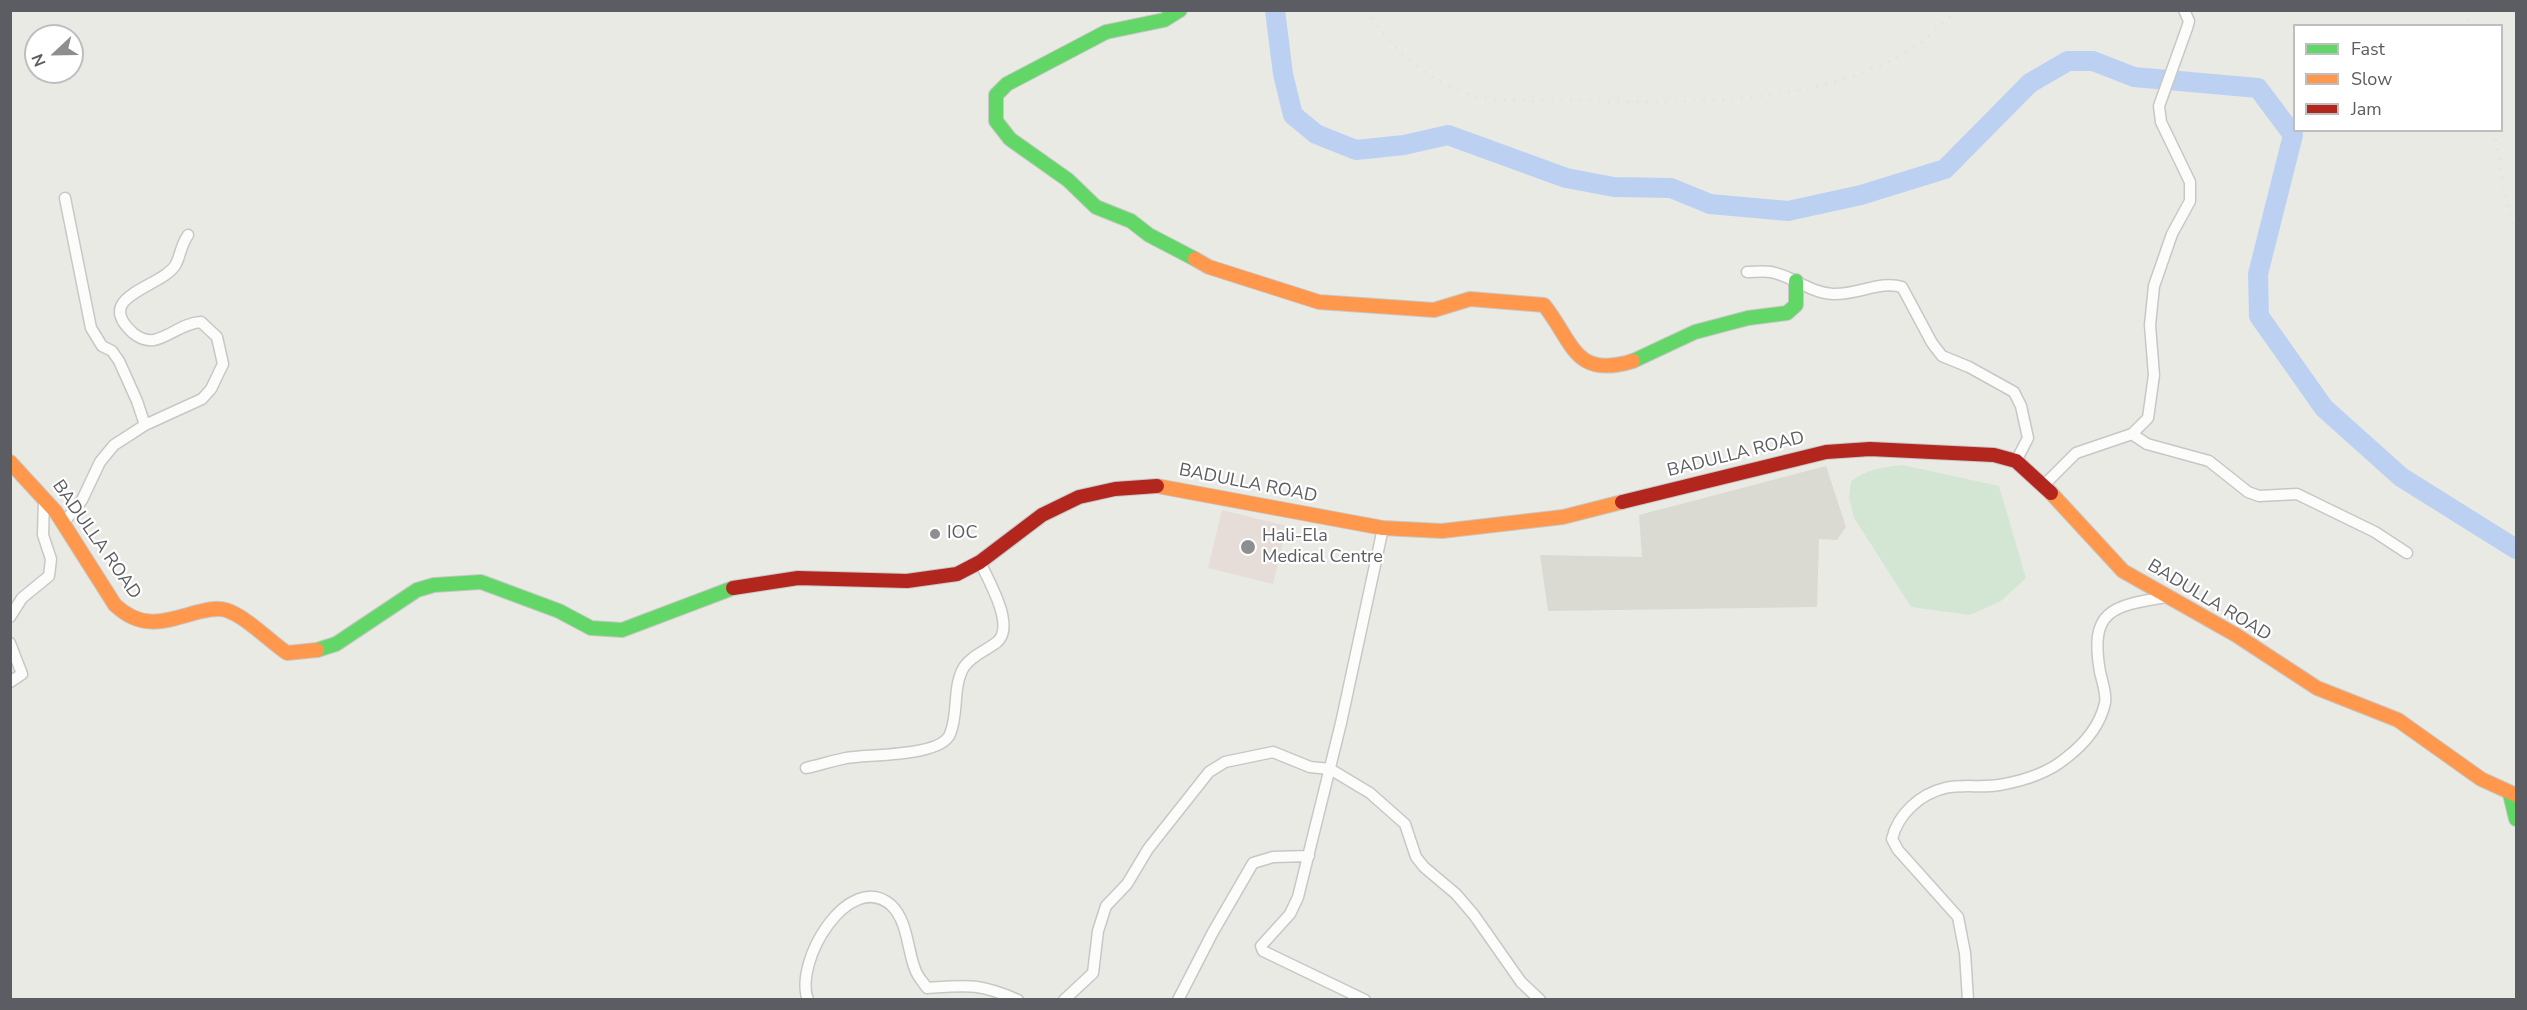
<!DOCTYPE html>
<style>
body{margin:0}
#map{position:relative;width:2527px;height:1010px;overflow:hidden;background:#eaeae5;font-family:"Nunito Sans",sans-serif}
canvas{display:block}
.frame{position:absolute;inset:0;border:12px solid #5b5d62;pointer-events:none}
.legend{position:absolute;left:2293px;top:24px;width:210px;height:108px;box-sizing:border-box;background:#fff;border:2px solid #bdbec0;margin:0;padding:8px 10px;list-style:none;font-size:18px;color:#5b5d62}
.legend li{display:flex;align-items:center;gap:12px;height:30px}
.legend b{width:30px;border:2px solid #bdbec0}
.north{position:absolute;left:24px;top:24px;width:60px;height:60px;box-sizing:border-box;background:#fff;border:2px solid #bdbec0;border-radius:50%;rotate:248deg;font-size:16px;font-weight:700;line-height:24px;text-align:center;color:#5b5d62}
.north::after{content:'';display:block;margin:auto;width:21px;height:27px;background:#8d8e90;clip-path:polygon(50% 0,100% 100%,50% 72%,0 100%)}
</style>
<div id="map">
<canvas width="2527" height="1010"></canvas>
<div class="frame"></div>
<ul class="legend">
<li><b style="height:8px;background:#63d668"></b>Fast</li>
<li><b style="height:8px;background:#ff974d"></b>Slow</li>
<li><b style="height:8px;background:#b3261e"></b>Jam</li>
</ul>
<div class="north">N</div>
</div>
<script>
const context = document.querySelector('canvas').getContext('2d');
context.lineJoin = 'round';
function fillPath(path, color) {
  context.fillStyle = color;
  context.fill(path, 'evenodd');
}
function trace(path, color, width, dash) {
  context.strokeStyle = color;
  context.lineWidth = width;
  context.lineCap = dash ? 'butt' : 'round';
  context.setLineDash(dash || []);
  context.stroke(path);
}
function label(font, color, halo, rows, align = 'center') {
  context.font = font + ' "Nunito Sans",sans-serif';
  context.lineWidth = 4.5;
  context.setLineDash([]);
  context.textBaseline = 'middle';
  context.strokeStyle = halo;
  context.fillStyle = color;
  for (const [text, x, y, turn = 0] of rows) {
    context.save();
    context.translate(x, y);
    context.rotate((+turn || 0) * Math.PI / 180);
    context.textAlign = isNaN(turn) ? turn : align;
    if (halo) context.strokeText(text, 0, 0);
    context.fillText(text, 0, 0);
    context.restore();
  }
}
const education = new Path2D(`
 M1826,466L1846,527L1837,540L1819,539L1817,607L1548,611L1540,555L1642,557L1639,515Z`);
const medical = new Path2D(`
 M1222,510L1287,526L1273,584L1208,568Z`);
const green = new Path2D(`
 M1903,465L1999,486L2026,578L2001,601L1970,615L1911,607L1854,518L1849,498L1851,481C1867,469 1884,467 1903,465Z`);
const river = new Path2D(`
 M1275,10L1283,74L1293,115L1316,134L1356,150L1404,145L1448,135L1566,178L1614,187L1671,188L1710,204L1788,211L1861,195L1945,169L2030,83L2068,61H2093L2134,77L2258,88L2293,135L2258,274L2259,316L2324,408L2401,477L2516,549`);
const street = new Path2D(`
 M65,198L91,328L102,346L112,351L119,361L137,401L145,425
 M1747,272C1755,272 1763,271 1771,272C1793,276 1810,293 1833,294C1858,295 1881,280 1902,287L1932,343L1942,356L1969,367L2014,392L2021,406L2028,438L2016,461
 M2132,434L2147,444L2209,461L2248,492L2259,496L2297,494L2375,532L2407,553
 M2044,485L2076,453L2132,434L2148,418L2154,375L2150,325L2154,286L2172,234L2190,201V182L2161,122L2159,106L2187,28L2189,21L2184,10
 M65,521L82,500L100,462L114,445L145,425L202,399L211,389L223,364L217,337L201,322C183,323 171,336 154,340C146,341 139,338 133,333C91,295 163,288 176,264C181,254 180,247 188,235
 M10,617L22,598L49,576L51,559L43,535L44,499
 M10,643L22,674L10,682
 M806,768C819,765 832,761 846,758C868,754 941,757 950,734C959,713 952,687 964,667C971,656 987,650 997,642C1016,626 988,580 980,562
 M808,1000C793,962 849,869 891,905C908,921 907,949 915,969C917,976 923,982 927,988C968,985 979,983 1018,1000
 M1064,1000L1093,973L1098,931L1106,906L1127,884L1148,849L1209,772L1225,762L1273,752L1310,767L1330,769L1370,793L1405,824L1416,857L1424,867L1456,894L1474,915L1521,982L1540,1000
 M1178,1000L1213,932L1253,863L1273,857L1309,856
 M1365,1000L1263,951L1261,946L1290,914L1298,897L1341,723L1383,528
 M1968,1000L1965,953L1958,917L1898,850L1892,839C1898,814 1920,794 1945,788C1962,784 1982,788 1999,785C2023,781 2048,773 2066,758C2083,745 2100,726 2105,703C2107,695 2102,681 2100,672C2089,610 2112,606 2166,597`);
const fast = new Path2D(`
 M1180,10L1164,20L1106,32L1007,84L996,95V121L1010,139L1068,180L1096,207L1131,221L1149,235L1195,259
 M1633,361L1695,332L1748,318L1787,313L1796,305V281
 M317,650L336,644L417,590L434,585L481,582L559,611L591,628L622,630L733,588
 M2510,794L2516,819`);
const slow = new Path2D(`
 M1195,259L1209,267L1319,302L1434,310L1470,299L1544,305C1574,343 1574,379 1633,361
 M10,462L56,512L115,605C143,631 165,621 198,612C207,610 217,607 226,610C247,617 268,640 287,653L317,650
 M1157,486L1383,528L1442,531L1563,517L1622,502
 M2051,493L2123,571L2236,635L2317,688L2398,720L2481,779L2516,795`);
const jam = new Path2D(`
 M1622,502L1826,452L1870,449L1994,455L2016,461L2051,493
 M733,588L798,578L907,581L957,574L980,562L1042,515L1079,497L1115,489L1157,486`);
const rail = new Path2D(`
 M1366,10C1389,46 1414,69 1453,88C1486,105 1542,100 1579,101C1686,102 1802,107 1900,56C1922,44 1939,27 1957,10
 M2464,10L2470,26
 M2494,130L2508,212L2516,234`);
const markers = [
 [935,534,6,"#8d8e90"],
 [1248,547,8,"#8d8e90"]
];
const streetNames = [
 ["BADULLA ROAD",1736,455,-14],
 ["BADULLA ROAD",1248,484,11],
 ["BADULLA ROAD",96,540,55],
 ["BADULLA ROAD",2209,601,31]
];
const poiNames = [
 ["IOC",947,534],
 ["Hali-Ela",1262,537],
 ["Medical Centre",1262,558]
];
fillPath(education, '#dadad3');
fillPath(medical, '#e6ddd8');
fillPath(green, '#d3e6d4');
trace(river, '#bcd1f2', 20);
trace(street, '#c7c7c7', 13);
trace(fast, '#c8c8c8', 16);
trace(slow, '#c8c8c8', 16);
trace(jam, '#c8c8c8', 16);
trace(street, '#fcfcfb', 10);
trace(fast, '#63d668', 14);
trace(slow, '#ff974d', 14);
trace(jam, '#b3261e', 14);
trace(rail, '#e2e2e2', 3, [1.5, 8]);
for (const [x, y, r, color] of markers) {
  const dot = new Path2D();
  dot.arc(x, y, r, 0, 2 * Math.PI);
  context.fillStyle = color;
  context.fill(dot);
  trace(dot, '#fff', 2);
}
label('18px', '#5b5d62', '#fff', streetNames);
label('18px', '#5b5d62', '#fff', poiNames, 'left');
</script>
